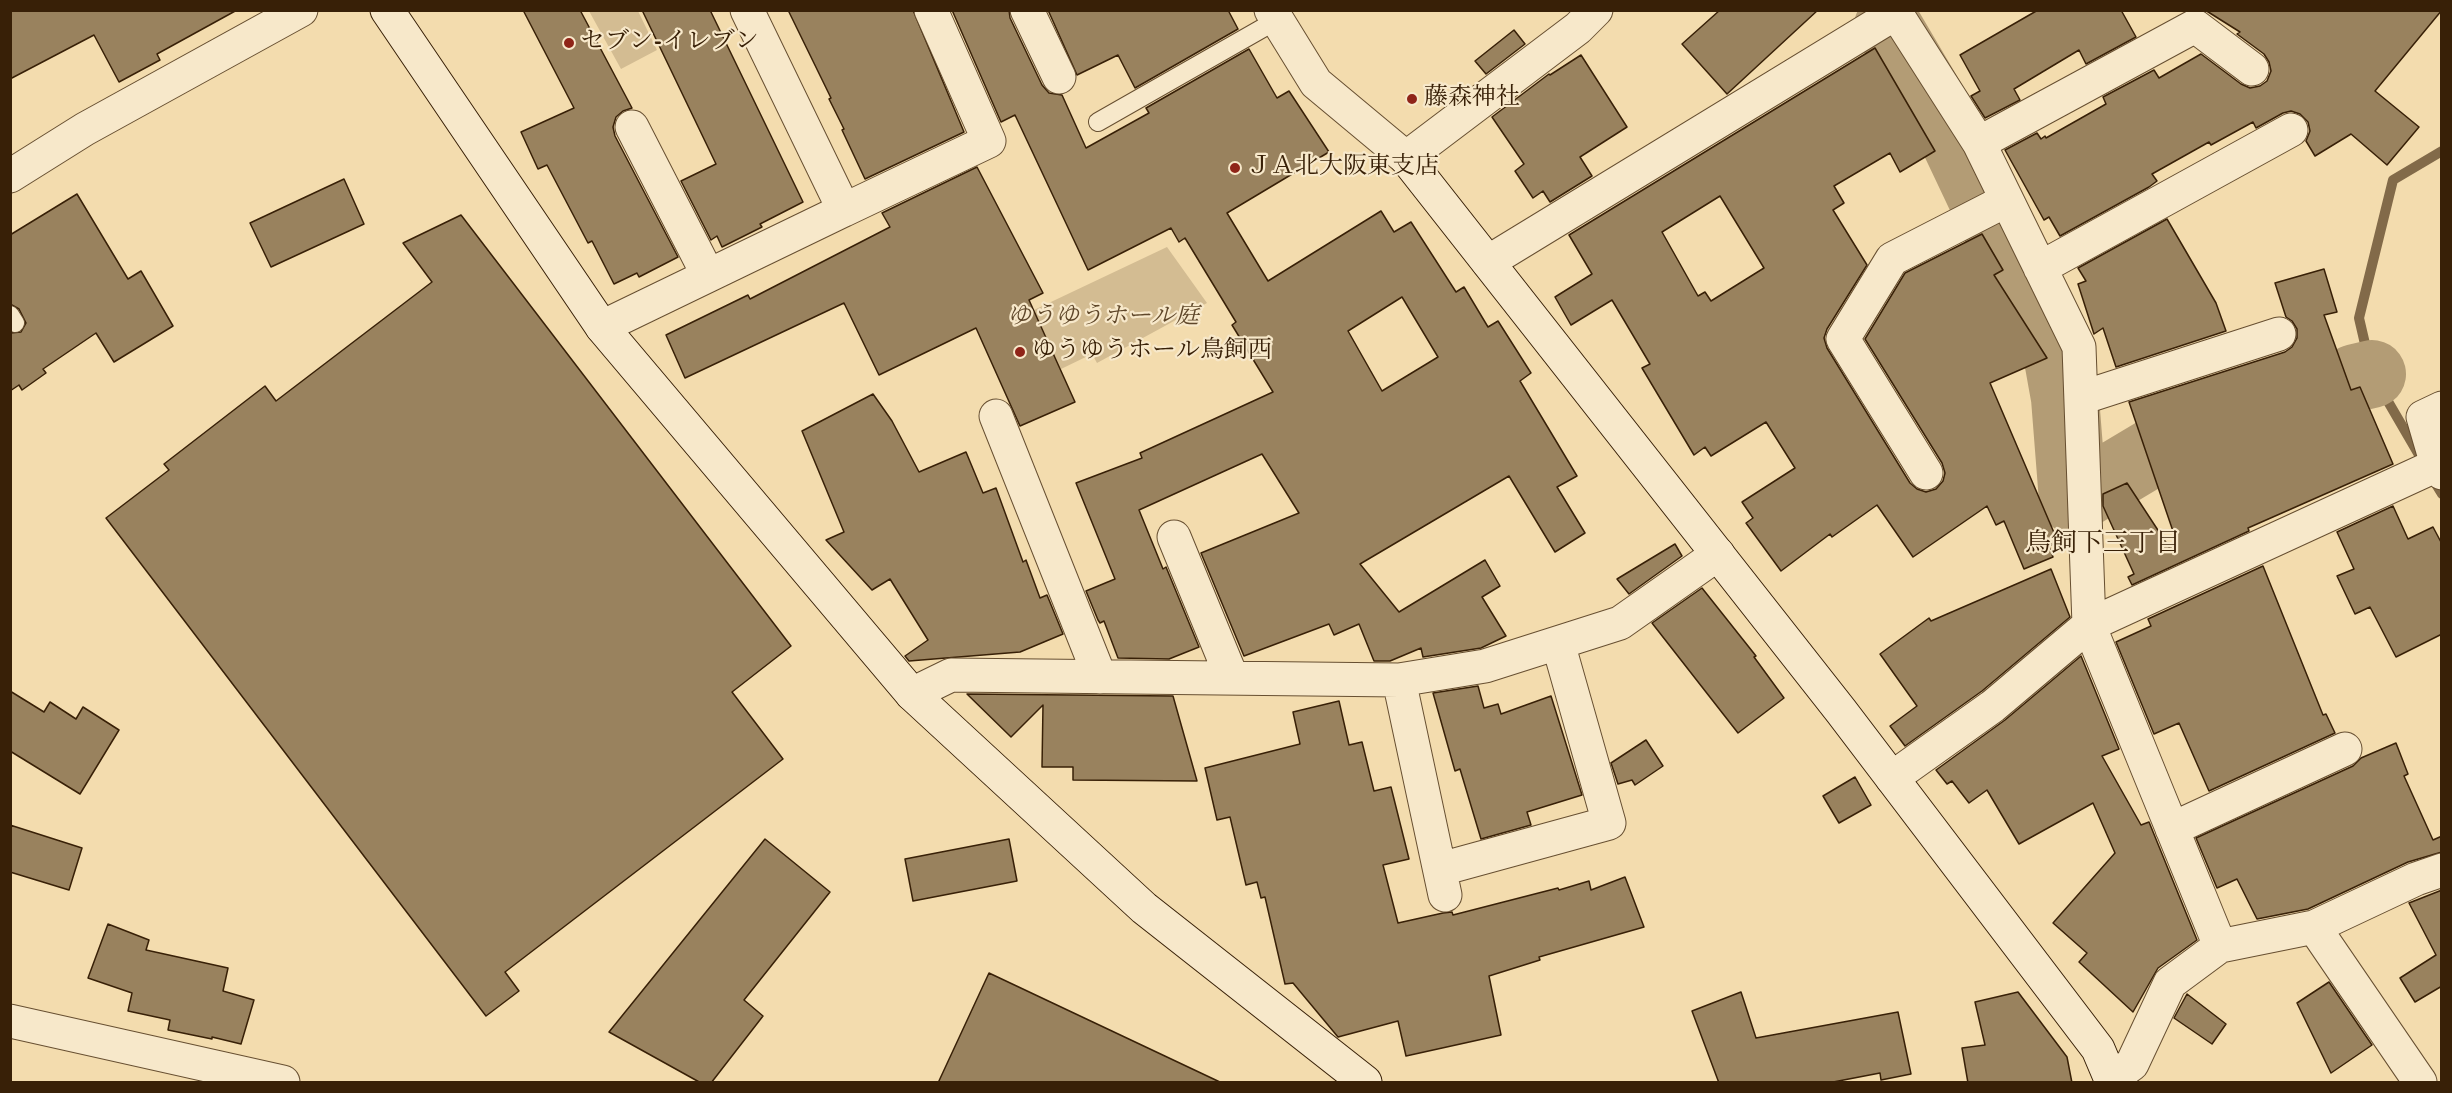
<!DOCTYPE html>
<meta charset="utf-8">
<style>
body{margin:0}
#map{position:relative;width:2452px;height:1093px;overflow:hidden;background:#f3dcae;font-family:"IM FELL DW Pica",serif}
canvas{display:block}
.frame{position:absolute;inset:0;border:12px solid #382007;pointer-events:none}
</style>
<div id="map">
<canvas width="2452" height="1093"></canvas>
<div class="frame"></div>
</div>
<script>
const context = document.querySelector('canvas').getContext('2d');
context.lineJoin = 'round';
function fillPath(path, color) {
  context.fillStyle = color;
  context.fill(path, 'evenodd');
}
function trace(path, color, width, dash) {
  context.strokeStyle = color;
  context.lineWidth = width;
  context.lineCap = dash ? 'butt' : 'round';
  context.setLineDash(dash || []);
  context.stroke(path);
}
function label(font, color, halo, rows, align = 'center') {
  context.font = font + ' "IM FELL DW Pica","Noto Serif JP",serif';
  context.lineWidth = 4.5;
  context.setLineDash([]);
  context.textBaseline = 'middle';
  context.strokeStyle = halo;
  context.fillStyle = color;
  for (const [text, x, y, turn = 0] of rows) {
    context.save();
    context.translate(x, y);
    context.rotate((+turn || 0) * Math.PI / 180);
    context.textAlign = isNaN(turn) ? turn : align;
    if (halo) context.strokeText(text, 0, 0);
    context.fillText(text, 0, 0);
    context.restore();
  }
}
const green = new Path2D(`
 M589,11H638L657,50L621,69Z
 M1167,247L1207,303L1097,363L1092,354L1061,369L1034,310Z`);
const stream = new Path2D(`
 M2422,460L2372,374L2359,318L2393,180L2442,151
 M2431,476L2442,494`);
const river = new Path2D(`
 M1888,26L1950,131L2058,359L2065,398L2073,500L2170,442L2227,430L2262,426L2355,378L2372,374`);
const building = new Path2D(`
 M10,10H237L157,54L160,60L119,82L94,35L10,79Z
 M523,10H580L632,108L623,111L616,117L613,127L615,136L678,257L639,277L637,273L614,284L592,241L588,243L547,165L538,169L521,132L574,108Z
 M642,10H710L803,202L760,224L762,227L722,247L717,236L711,240L681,181L716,164Z
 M788,10H913L964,132L865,179L842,130L844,129L829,99L831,98Z
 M952,10H1009L1010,18L1042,85L1049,93L1062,95L1086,148L1149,113L1146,108L1249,49L1277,98L1289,91L1329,152L1227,213L1268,281L1381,211L1394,232L1411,222L1456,292L1464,287L1488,327L1498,321L1531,373L1520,381L1577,476L1557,487L1585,533L1555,552L1509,476L1360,564L1399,612L1485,560L1500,586L1482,597L1506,636L1481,648L1423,657L1421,648L1390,661H1374L1359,624L1334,635L1329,624L1244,656L1201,553L1299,513L1262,454L1139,510L1163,569L1166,567L1199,647L1169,659L1118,658L1104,621L1100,623L1098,620L1086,591L1115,579L1076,483L1142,458L1140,453L1273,392L1232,325L1236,322L1185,238L1179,242L1171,228L1088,270L1015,115L1001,122ZM1402,297L1438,357L1382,391L1348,331Z
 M1048,10H1228L1238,29L1135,88L1118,55L1077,75Z
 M1720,10H1818L1727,94L1682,44Z
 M2038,10H2121L2136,37L2086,64L2079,50L2014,89L2020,100L1985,118L1971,96L1980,91L1960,55Z
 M2205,10H2442L2375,91L2419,127L2387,165L2351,134L2315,156L2306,141L2310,131L2308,122L2300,114L2291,111L2283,113L2256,128L2253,122L2211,145L2209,142L2152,174L2157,181L2149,187L2060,236L2049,217L2044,220L2005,150L2037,133L2041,139L2045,136L2046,138L2106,104L2103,97L2154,70L2159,78L2201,54L2241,84L2250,88L2260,86L2267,81L2271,71L2269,62L2264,54L2237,34L2240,32Z
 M1514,30L1525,44L1486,74L1475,61Z
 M1875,48L1935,151L1900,172L1890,153L1834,186L1844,203L1833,210L1867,265L1827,329L1824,338L1827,348L1910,483L1917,489L1926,492L1936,489L1943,481L1945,473L1942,463L1865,339L1905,273L1982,234L2003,270L1994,275L2047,358L1990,383L2058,542L2049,546L2053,557L2024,569L2004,521L1996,525L1987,506L1913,557L1877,505L1832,537L1830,534L1781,571L1746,523L1753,518L1742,502L1795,468L1766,422L1711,456L1705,447L1694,455L1642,368L1650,364L1612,300L1571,325L1555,297L1592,274L1569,235ZM1720,196L1764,268L1711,301L1705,292L1698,296L1662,232Z
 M1581,55L1627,127L1580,157L1592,176L1550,202L1543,191L1533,198L1515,171L1524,164L1492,117L1549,74L1550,75Z
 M977,167L1043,293L1029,300L1075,402L1020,426L976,328L879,375L844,303L685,378L666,335L748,295L750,299L890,227L882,213Z
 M344,179L364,224L271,267L250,223Z
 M77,194L128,279L141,271L173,326L114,362L96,333L43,369L46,373L22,390L19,385L10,391V333L21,332L26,323L19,309L10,304V235Z
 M461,215L791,646L732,692L783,759L505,972L519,991L486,1016L106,518L169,470L164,464L265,386L276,401L432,282L403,243Z
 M2167,219L2216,303L2226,331L2116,367L2103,328L2094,334L2078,284L2086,281L2078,268Z
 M2324,269L2337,312L2324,315L2351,390L2360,387L2393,464L2248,528L2249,531L2132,585L2128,577L2134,574L2103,506V494L2127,483L2169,547L2177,543L2129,402L2285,352L2292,347L2297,338V329L2292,321L2286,317L2275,283Z
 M873,394L892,421L919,472L966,452L983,493L996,488L1023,562L1026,560L1040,598L1047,595L1063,634L1020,652L909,661L905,656L928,640L890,579L872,590L826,540L844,532L802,431Z
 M2393,506L2408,539L2433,527L2442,544V634L2396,657L2370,607L2355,614L2337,576L2354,569L2337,532Z
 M1675,544L1682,556L1629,594L1617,579Z
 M2263,566L2323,715L2326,714L2335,733L2209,791L2179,723L2154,734L2116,642L2151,626L2148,619Z
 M2051,569L2070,617L1982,691L1905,746L1890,726L1917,706L1880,654L1929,618L1931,621Z
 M1702,588L1756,656L1754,657L1784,698L1738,733L1652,623Z
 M2081,656L2119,749L2102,756L2141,825L2149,822L2197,940L2158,968L2133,1012L2079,962L2087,953L2053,923L2115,853L2093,803L2019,844L1987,790L1969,803L1952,781L1947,784L1936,770L2005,720Z
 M1478,686L1484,708L1498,704L1501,714L1551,696L1582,795L1527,812L1531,825L1481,839L1460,769L1455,771L1433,693Z
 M10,691L44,712L50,702L76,719L83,707L119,730L80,794L10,751Z
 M967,694L1173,696L1197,781L1073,780V767H1042L1043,705L1011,737Z
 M1339,701L1349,745L1362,742L1374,791L1391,787L1409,859L1383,865L1398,923L1443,913L1452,912L1453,915L1558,888L1559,890L1589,881L1591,890L1625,877L1644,927L1539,957L1540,960L1489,976L1501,1035L1406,1056L1398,1021L1338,1037L1293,983L1285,984L1265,897L1261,898L1257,882L1246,885L1230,817L1217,820L1205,768L1300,744L1293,712Z
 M1646,740L1663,766L1635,785L1632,780L1618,784L1611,763Z
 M2396,743L2408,774L2404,776L2433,840L2442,836V852L2408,862L2308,909L2257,919L2237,879L2217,888L2196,838L2353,766L2361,758Z
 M1855,777L1871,805L1839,823L1823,796Z
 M10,825L82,848L69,890L10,872Z
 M765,839L830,892L744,1000L763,1016L711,1083H701L609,1032Z
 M1009,839L1017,881L913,901L905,859Z
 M2442,890V986L2415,1002L2400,978L2436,955L2409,903Z
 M108,924L149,940L146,950L228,968L223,991L254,1000L241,1044L212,1037V1039L168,1030L170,1020L128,1011L132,993L88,978Z
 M989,973L1222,1083H938Z
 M2329,982L2372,1045L2331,1073L2297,1003Z
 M1741,992L1756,1038L1898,1012L1911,1074L1881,1080L1880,1073L1828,1083H1719L1692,1011Z
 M2018,992L2067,1057L2072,1083H1968L1962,1048L1985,1045L1975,1002Z
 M2187,994L2226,1024L2212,1044L2174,1018Z`);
const lane = new Path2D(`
 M1098,122L1277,20
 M10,315L15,323`);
const street = new Path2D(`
 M747,10L844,210L989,141L931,10
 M1027,10L1059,77
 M1271,10L1316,83L1406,158L1578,28L1596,10
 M1894,10L1979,143L2079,347L2089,625L2220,946L2170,983L2132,1064L2111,1079
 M632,127L708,275
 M1979,143L2195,26L2252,69
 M10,176L85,129L301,10
 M1488,262L1896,13
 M2040,268L2291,130
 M602,327L844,210
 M2081,398L2279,334
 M996,416L1100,677
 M2437,465L2423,417L2442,408
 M1926,473L1843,339L1892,259L2007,200
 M1174,537L1232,678
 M1399,680L1445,895
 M912,694L951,675L1399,680L1485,666L1620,623L1718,554
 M1892,778L1993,706L2089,625L2437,465L2442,473
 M2172,829L2345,749
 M1441,869L1609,823L1558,643
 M2314,927L2420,1082
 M2220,946L2314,927L2416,879L2442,870
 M10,1021L283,1082`);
const secondary = new Path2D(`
 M387,10L602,327L912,694L1144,908L1365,1082
 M1406,158L1841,711L2098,1049L2112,1082`);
const markers = [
 [569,43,6,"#8f2418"],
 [1412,99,6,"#8f2418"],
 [1235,168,6,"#8f2418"],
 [1020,352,6,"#8f2418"]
];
const poiNames = [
 ["セブン-イレブン",581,43],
 ["藤森神社",1424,99],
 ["ＪＡ北大阪東支店",1247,168],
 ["ゆうゆうホール鳥飼西",1032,352]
];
const parkNames = [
 ["ゆうゆうホール庭",1103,318]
];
const neighbourhoodNames = [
 ["鳥飼下三丁目",2103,546]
];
fillPath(green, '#d3bc92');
trace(stream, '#826a49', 10);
trace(river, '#b39c75', 68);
fillPath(building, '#99825e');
trace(building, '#382007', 1.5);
trace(lane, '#674f31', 20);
trace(street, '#674f31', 35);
trace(secondary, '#382007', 35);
trace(lane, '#f7e8ca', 18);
trace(street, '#f7e8ca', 33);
trace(secondary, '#f7e8ca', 33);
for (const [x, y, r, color] of markers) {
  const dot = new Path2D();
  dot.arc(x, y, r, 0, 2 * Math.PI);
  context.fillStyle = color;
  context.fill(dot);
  trace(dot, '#f7e8ca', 2);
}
label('24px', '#382007', '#f7e8ca', poiNames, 'left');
label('italic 24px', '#5f472a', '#f7e8ca', parkNames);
label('26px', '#382007', '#f7e8ca', neighbourhoodNames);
</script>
